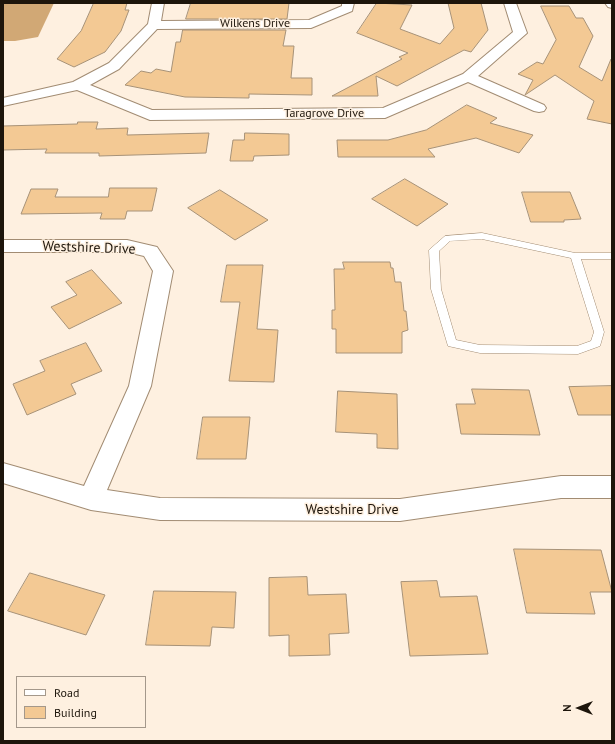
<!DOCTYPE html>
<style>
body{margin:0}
#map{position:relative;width:615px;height:744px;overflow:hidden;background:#fef0e0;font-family:"PT Sans",sans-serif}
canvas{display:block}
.frame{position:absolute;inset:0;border:4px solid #1d150b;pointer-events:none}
.legend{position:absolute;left:16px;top:676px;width:130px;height:52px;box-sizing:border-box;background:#fef0e0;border:1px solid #a4988b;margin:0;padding:5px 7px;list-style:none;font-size:12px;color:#1d150b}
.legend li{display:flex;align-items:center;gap:8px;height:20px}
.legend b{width:20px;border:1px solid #a4988b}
.north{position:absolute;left:559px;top:688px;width:40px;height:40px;-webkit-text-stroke:3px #fef0e0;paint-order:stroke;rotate:270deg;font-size:11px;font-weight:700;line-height:16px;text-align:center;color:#1d150b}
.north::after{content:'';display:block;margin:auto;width:14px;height:18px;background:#1d150b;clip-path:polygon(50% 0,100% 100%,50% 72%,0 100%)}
</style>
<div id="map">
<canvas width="615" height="744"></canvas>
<div class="frame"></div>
<ul class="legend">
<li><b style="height:5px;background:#fff"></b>Road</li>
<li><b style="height:11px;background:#f3c994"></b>Building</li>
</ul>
<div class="north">N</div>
</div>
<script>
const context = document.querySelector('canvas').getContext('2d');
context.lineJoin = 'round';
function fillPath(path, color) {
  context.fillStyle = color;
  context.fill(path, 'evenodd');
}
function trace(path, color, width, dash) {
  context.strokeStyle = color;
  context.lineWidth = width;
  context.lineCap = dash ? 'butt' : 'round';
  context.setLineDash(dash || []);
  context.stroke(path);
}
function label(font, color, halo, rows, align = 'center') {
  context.font = font + ' "PT Sans",sans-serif';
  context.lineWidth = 3;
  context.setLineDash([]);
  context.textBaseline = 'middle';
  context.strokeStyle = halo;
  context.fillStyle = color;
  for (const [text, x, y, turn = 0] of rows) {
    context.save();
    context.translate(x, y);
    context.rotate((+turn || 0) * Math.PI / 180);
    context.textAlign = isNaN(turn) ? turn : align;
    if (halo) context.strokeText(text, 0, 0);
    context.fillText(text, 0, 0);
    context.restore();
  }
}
const water = new Path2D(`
 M3,3H54L38,37L15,41H3Z`);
const building = new Path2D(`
 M94,3H127L125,10H129L121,31L105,52L74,67L57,59L81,31Z
 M191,3H289L287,19H186Z
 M377,3L412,5L400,29L440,44L454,28L448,3H481L488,30L471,52L464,50L397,86L376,76L378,96H332L402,59L399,57L408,53L357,33Z
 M541,6H569L576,18H583L593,36L579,67L602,81L611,59H612V124L587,119L594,101L555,75L525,95L533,80L518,74L537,62L543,64L556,40Z
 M183,30H286L283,46H294L291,78H312V95L249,94V98L185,97L125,85L141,71L151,73L156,69L171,72L176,42H180Z
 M467,105L497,118L490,123L533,135L519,153L476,138L428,149L435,157H338L337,140H388L426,130Z
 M78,122H98L96,129L128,128L127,135L209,133L206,153L99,156V153H45L47,149L3,150V126L77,124Z
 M245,133L289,134V155L254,156L253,161H230L233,140H244Z
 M405,179L448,204L417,226L372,199Z
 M110,188H157L152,211H127L125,219H100L102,213L21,214L31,189H58L55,197H108Z
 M220,190L268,220L235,240L188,208Z
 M522,192H570L581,219L564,220V222H531Z
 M343,262H390L391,268H393L395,282H401L404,311H406L408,330L402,332V353H336V329H332V310H335L334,269H344Z
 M227,265H263L257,329L278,330L274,382L229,381L240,302H221Z
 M92,270L122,303L69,329L51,307L77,295L66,282Z
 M86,343L102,371L71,384L76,394L27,415L13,384L45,371L40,361Z
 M612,386V415H578L569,387Z
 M472,389L529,390L540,435L461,434L456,404H475Z
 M338,391L397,394L398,449L377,448V434L336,432Z
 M203,417H250L246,459H197Z
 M514,549L601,550L612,592H590L595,614L527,613Z
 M30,573L105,595L86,635L8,611Z
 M307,577L308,595L346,594L349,633L329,634L330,655L289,656V635L269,636V578Z
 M437,581L440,597L477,596L488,654L410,656L401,582Z
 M154,591L236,592L234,628L212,627L210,646L146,645Z`);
const lane = new Path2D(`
 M482,233L575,253H612V259H581L604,332L600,346L578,354L480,353L448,346L431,289L429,250L445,236ZM482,239L571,258L594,332L591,341L577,346L480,345L456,340L441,289L439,251L450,241Z`);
const street = new Path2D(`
 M152,3H164L161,21L309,20L342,6V3H354L352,11L311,28L157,29L119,69L90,85L152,110L383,108L463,74L513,32L504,3H516L527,33L478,76L544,105L546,108L544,111L539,112L534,111L468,82L385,118L150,120L77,90L3,106V98L73,82L109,63L148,24Z
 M605,3H612V8L608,7Z
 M3,240H127L157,247L173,271L151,386L107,490L160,498L400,499L561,476H612V498H561L400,521L160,520L91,510L3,483V463L84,486L129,386L153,271L144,256L127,252H3Z`);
const farStreetnames = [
 ["Wilkens Drive",255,24],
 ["Taragrove Drive",324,114]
];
const streetNames = [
 ["Westshire Drive",89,248,2],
 ["Westshire Drive",352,510]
];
fillPath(water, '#d1a875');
fillPath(building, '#f3c994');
trace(building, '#a79278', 1);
trace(lane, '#a28c73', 1);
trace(street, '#a28c73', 2);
fillPath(lane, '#fff');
fillPath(street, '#fff');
label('12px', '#1d150b', '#fef0e0', farStreetnames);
label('14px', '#1d150b', '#fef0e0', streetNames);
</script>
